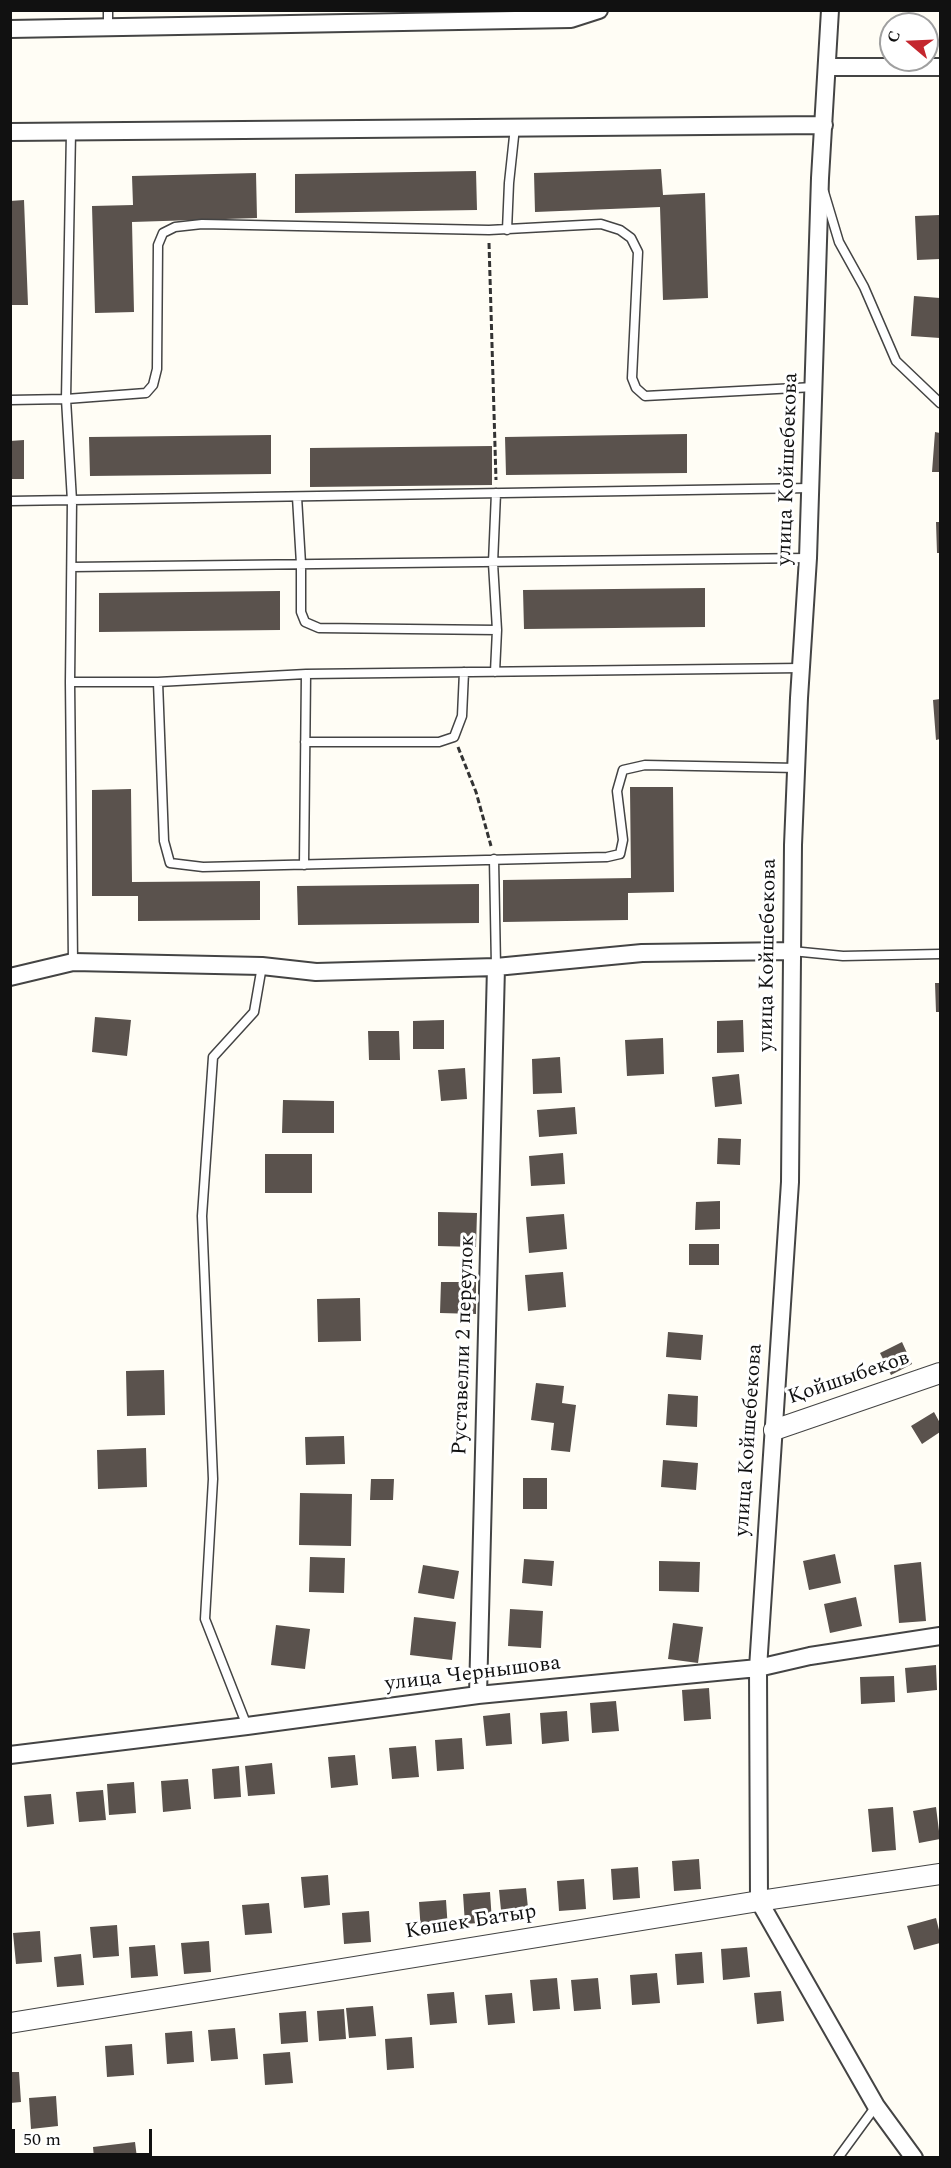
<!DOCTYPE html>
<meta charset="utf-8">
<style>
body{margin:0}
#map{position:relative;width:951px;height:2168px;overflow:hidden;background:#fffdf5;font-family:Spectral,serif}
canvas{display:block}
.frame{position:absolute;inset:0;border:12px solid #111;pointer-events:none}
.north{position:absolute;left:879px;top:12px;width:60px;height:60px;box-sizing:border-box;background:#fff;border:2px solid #a0a0a0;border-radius:50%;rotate:289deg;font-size:16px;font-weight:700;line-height:24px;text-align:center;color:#111}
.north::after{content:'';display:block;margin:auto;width:21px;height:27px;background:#c4262e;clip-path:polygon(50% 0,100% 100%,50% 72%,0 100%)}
.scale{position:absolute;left:12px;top:2129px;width:140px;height:27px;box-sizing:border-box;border:3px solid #111;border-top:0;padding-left:8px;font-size:18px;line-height:21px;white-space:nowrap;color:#111;-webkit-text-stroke:4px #fff;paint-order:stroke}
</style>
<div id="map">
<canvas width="951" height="2168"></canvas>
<div class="frame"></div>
<div class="north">С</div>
<div class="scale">50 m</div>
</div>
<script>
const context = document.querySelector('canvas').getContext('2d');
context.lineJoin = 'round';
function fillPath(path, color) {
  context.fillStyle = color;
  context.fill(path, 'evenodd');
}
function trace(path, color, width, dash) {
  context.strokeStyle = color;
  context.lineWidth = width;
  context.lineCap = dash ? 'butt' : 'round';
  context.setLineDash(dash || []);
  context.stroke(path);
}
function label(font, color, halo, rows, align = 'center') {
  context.font = font + ' Spectral,serif';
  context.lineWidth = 6;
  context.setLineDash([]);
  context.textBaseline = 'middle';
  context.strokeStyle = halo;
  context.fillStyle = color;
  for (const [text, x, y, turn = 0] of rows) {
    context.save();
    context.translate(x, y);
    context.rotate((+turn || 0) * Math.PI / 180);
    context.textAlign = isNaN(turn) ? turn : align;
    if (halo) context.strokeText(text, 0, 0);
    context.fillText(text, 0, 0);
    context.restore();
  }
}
const building = new Path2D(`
 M661,169L663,195L705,193L708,298L663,300L660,207L535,212L534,173Z
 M476,171L477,210L295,213V174Z
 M256,173L257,218L132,222L134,312L95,313L92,206L133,205L132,176Z
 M24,200L28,305H10V201Z
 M940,215V259L917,260L915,216Z
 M914,296L940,298V338L911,336Z
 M935,432L940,433V472H932Z
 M687,434V473L506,475L505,437Z
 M271,435V474L90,476L89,437Z
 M24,440V479H10V441Z
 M492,446V485L310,487V448Z
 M936,522H940V553H937Z
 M705,588V627L524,629L523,590Z
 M280,591V630L99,632V593Z
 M940,699V739L936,740L933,700Z
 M630,787H673L674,892L628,893V920L503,922V880L631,878Z
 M131,789L132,882L260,881V920L138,921V896H92V790Z
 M479,884V923L298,925L297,886Z
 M935,983H940V1012H936Z
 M95,1017L131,1020L127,1056L92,1052Z
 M444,1020V1049H413V1021Z
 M743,1020L744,1052L717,1053V1021Z
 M368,1031H399L400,1060H369Z
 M663,1038L664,1074L627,1076L625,1040Z
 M560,1057L562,1093L533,1094L532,1059Z
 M465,1068L467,1099L441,1101L438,1070Z
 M739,1074L742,1104L715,1107L712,1077Z
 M283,1100L334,1101V1133H282Z
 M575,1107L577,1134L539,1137L537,1110Z
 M718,1138L741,1139L740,1165L717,1164Z
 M563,1153L565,1184L531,1186L529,1156Z
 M265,1154H312V1193H265Z
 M720,1201V1229L695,1230L696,1202Z
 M438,1212L477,1213L476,1247L438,1246Z
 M564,1214L567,1249L529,1253L526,1217Z
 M689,1244H719V1265H689Z
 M563,1272L566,1307L528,1311L525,1275Z
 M441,1282H476V1314L440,1313Z
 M360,1298L361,1341L318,1342L317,1299Z
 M668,1332L703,1335L701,1360L666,1357Z
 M902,1342L912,1364L891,1375L880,1353Z
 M164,1370L165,1415L127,1416L126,1371Z
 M536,1383L564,1386L562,1403L576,1405L570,1452L551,1450L554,1423L531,1420Z
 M668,1394L698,1396L697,1427L666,1425Z
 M934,1412L940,1423V1432L922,1444L911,1426Z
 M344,1436L345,1464L306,1465L305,1437Z
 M146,1448L147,1487L98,1489L97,1450Z
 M663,1460L698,1463L696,1490L661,1487Z
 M523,1478H547V1509H523Z
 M371,1479H394L393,1500H370Z
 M300,1493L352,1494L351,1546L299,1545Z
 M835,1554L841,1583L809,1590L803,1561Z
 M310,1557L345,1558L344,1593L309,1592Z
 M524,1559L554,1561L552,1586L522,1583Z
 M659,1561L700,1562L699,1592L659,1591Z
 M921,1562L926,1621L899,1623L894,1565Z
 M423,1565L459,1571L454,1599L418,1593Z
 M856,1597L862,1626L830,1633L824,1604Z
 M510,1609L543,1611L541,1648L508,1646Z
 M414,1617L456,1622L452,1660L410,1655Z
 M673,1623L703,1627L698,1663L668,1659Z
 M276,1625L310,1629L305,1669L271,1665Z
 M936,1665L937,1690L907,1693L905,1668Z
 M894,1676L895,1702L861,1704L860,1677Z
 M709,1688L711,1719L684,1721L682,1690Z
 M616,1701L619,1731L592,1733L590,1703Z
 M567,1711L569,1741L542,1744L540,1713Z
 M510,1713L512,1744L486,1746L483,1716Z
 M462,1738L464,1769L437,1771L435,1740Z
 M416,1746L419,1777L392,1779L389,1748Z
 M355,1755L358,1785L331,1788L328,1757Z
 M272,1763L275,1794L248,1796L245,1766Z
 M239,1766L241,1797L214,1799L212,1769Z
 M188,1779L191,1809L163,1812L161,1781Z
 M134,1782L136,1813L109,1815L107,1784Z
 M103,1790L106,1820L79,1822L76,1792Z
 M51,1794L54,1824L27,1827L24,1796Z
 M893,1807L896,1850L872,1852L868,1809Z
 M936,1807L940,1839L919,1843L913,1811Z
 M699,1859L701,1889L674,1891L672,1861Z
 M638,1867L640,1898L613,1900L611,1869Z
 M328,1875L330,1905L304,1908L301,1877Z
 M584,1879L586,1909L559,1911L557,1881Z
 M526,1888L529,1918L502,1920L499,1890Z
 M490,1892L492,1922L465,1924L463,1894Z
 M446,1900L448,1930L421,1933L419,1902Z
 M269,1903L272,1933L245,1935L242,1905Z
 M369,1911L371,1942L344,1944L342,1913Z
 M936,1918L940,1934V1943L914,1950L907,1926Z
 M117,1925L119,1956L93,1958L90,1927Z
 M40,1931L42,1962L16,1964L13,1933Z
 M209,1941L211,1972L184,1974L181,1943Z
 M155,1945L158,1976L131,1978L129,1947Z
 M747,1947L750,1977L723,1980L721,1949Z
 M702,1952L704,1983L677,1985L675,1954Z
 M81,1954L84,1985L57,1987L54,1957Z
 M657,1973L660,2003L632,2005L630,1975Z
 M557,1978L560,2009L533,2011L530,1980Z
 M598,1978L601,2009L574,2011L571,1980Z
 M781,1991L784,2021L757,2024L754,1993Z
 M454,1992L457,2023L430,2025L427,1994Z
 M512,1993L515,2023L488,2025L485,1995Z
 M373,2006L376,2036L349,2038L346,2008Z
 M344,2009L346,2039L319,2041L317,2011Z
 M306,2011L308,2042L281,2044L279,2013Z
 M235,2028L238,2059L211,2061L208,2030Z
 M192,2031L194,2062L167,2064L165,2033Z
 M412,2037L414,2068L387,2070L385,2039Z
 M132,2044L134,2075L107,2077L105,2046Z
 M290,2052L293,2083L265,2085L263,2054Z
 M10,2072H19L21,2102L10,2103Z
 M56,2096L58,2126L31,2129L29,2098Z
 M135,2142L137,2158H94L93,2147Z`);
const path = new Path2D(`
 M489,243L496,480
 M458,747L476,792L491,846`);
const service = new Path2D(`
 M108,28V10
 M71,132L66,399L72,501L70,682L73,962
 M824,192L839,242L864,287L896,361L940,403
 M507,230L509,183L515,127
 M10,400L66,399L146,393L153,385L157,369L158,245L163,233L175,227L202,224L489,230L601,224L620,230L631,238L638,252L632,378L636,388L645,396L814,387
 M297,497L301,564V612L305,622L319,628L497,630L493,563L496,493
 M10,501L811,488
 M72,567L808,558
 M495,672L497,630
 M70,682H158L306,674L801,668
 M158,682L164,841L170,863L203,867L607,857L620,854L623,840L617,791L623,770L645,765L797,768
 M305,742H439L454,737L462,716L464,672
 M494,859L496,967
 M304,865L306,674
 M792,951L843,956L940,954
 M247,1726L205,1619L213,1479L202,1216L213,1057L254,1012L262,966
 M838,2158L876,2106`);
const minor = new Path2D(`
 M830,10L820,178L808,558L799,698L793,845L790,1182L758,1668L759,1901L876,2106L914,2158
 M10,29L571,19L599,10
 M827,67H940
 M10,132L824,125
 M10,977L73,962L262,966L316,972L496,967L642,953L792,951
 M478,1695L496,967
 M10,1755L247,1726L478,1695L758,1668L810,1656L940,1636`);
const tertiary = new Path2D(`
 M774,1430L940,1373
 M10,2023L759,1901L940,1874`);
const streetNames = [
 ["улица Койшебекова",789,469,-88],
 ["улица Койшебекова",769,955,-89],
 ["Руставелли 2 переулок",465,1345,-88],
 ["Қойшыбеков",849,1379,-19],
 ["улица Койшебекова",750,1440,-86],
 ["улица Чернышова",473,1675,-7],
 ["Көшек Батыр",471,1923,-9]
];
fillPath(building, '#5a524d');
trace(service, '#444', 11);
trace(minor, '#444', 20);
trace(tertiary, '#444', 22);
trace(path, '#333', 3, [6, 3]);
trace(service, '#fff', 8);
trace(minor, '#fff', 16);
trace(tertiary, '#fff', 20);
label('21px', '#111', '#fff', streetNames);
</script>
